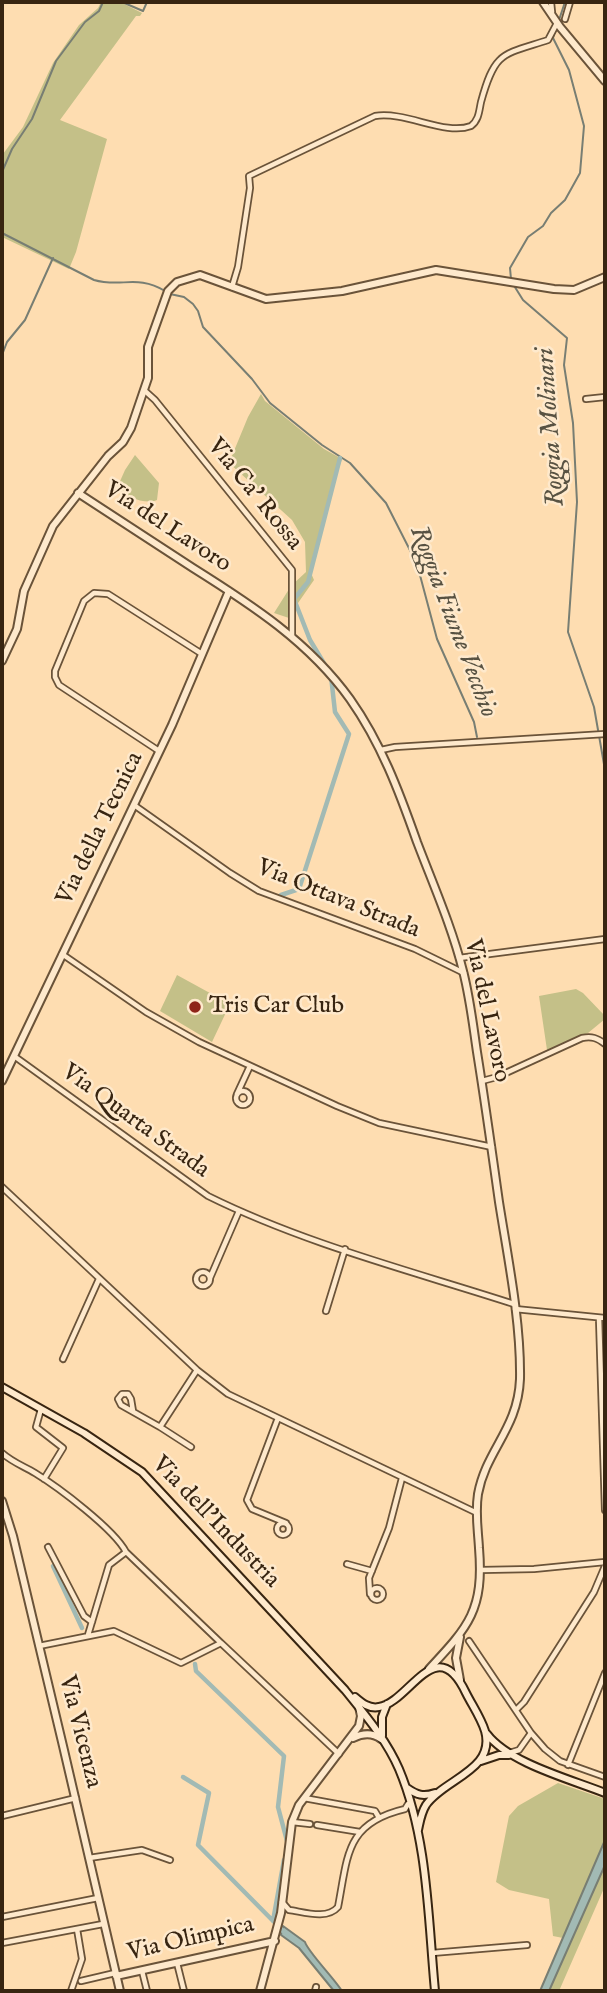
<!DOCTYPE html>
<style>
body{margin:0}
#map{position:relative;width:607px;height:1993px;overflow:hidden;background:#feddb1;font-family:"IM FELL English",serif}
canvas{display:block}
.frame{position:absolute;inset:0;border:4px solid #382511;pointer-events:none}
</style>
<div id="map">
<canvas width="607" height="1993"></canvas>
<div class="frame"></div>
</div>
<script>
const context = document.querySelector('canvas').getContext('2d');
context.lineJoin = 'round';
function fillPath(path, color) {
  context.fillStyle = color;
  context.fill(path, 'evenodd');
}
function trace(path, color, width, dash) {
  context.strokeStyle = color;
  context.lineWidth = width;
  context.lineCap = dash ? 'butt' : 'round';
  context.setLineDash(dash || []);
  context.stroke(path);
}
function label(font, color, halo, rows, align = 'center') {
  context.font = font + ' "IM FELL English",serif';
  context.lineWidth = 5;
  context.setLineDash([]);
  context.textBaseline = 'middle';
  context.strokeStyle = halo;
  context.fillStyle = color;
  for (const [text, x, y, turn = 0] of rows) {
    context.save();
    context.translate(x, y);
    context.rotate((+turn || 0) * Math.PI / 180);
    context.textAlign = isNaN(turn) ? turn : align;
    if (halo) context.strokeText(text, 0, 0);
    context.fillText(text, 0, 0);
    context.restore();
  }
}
const green = new Path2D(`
 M101,2H120L142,13L140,16H136L60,120L107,139L76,252L69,269L2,237L3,154L23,127L53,63L79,25L98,8Z
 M261,394L265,401L324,449L342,459L330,494L311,573L314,580L298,603L292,619L274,613L291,586L306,572L305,542L292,520L229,463L248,417Z
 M135,455L159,483L157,500C146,505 125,497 117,488L125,470Z
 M177,975L230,1004L212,1042L160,1011Z
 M576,989L583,993L605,1016V1019L588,1033L547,1050L539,996Z
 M558,1783L605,1799V1840L563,1938L553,1936L549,1899L509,1890L496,1882L509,1816L518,1806Z
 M605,1865V1886L559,1991H549Z`);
const water = new Path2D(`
 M605,1840V1865L549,1991H540Z
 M283,1926L305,1942C308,1952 334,1978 342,1991H334L299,1948L281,1935Z`);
const stream = new Path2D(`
 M122,2L143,11L147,2
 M559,20L565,2
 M2,172L12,149L32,119L56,61L85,22L99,11L103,2
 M2,233L94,280C121,288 137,274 165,291
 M511,279L510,268L528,237L543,226L551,213L565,200L580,173L584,126L569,70L553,38L556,28
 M513,284L523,300L567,338L564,365L573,423L577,502L568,632L594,707L605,770
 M170,294L184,297L193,304L198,311L203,327L252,379L270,403L322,445L350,463L386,503L417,564L437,639L474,722L477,737
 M2,355L7,342L25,320L53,258`);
const canal = new Path2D(`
 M325,665L310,640L294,599L308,582L340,458
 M281,895L299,889L349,734L335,712L331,676
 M53,1566L82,1628
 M195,1664L196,1671L284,1756L278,1807L287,1841
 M183,1777L209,1793L198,1845L285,1933
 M273,1921L284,1860`);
const minor = new Path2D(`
 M551,2L552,12
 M565,19L570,2
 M232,287L238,267L250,188L249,176L375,116C406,111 445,136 471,126C479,120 479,111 481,102C495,51 502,55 548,40L557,23
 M145,391L155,400L292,570V637
 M586,399L605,397
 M381,750L395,747L605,734
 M159,751L59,685L55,677V671L84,601L94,593L108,594L202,654
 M134,805L230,873L259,891L415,949L464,973
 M62,954L146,1012L199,1042L337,1106L379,1123L492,1147
 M459,958L605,939
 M14,1056L208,1196C305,1244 412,1271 514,1304
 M482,1081L497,1077L582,1038C592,1036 597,1038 605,1044
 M236 1098a7 7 0 1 1 14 0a7 7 0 1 1-14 0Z
 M237,1094L250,1066
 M2,1187L197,1370L228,1394L475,1512
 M196 1279a7 7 0 1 1 14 0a7 7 0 1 1-14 0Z
 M210,1278L239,1211
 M515,1309L605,1318
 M326,1311L345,1249
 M599,1318L605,1510
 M63,1359L99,1279
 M41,1409L36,1427L63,1448L44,1479
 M133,1411L131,1399L128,1394H122L118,1399L121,1405L160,1427L197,1370
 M278,1418L247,1500L252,1509L286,1523
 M160,1427L191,1447
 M2,1453C12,1462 23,1466 35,1473C58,1487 114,1529 126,1552L221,1643
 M277 1529a6 6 0 1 1 12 0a6 6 0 1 1-12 0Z
 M48,1547L84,1616L92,1622
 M347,1564L372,1571
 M481,1570L534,1569L605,1562
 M371 1594a6 6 0 1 1 12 0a6 6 0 1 1-12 0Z
 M370,1594L369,1578L389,1528L402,1478
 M88,1635L109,1565L126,1552
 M469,1641L531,1733L545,1749L560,1761L605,1777
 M39,1646L114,1631L181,1663L221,1643L339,1754
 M516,1710L524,1702L594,1592L605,1566
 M509,1753L519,1750L531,1733
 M568,1765L605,1673
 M304,1798L375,1811L378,1816
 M2,1816L76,1798
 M292,1822L310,1824
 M317,1825L360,1832
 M89,1858L142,1850L170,1860
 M282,1902L289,1910C304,1912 327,1920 338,1907C348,1856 345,1823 405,1809L408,1804
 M2,1917L98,1898
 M2,1943L103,1924
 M432,1953L527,1945
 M177,1963L184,1991
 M142,1971L147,1991
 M81,1981L115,1973
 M71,1991L82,1959L77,1929
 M315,1991L316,1987`);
const tertiary = new Path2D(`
 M543,2L560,27L605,81
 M78,493C116,518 155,543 193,568C252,605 309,642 350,699C381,743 399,791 417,842C433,884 452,927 463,971C470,998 473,1025 477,1052C485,1102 492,1152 499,1202C508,1259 521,1322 520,1379C518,1429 486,1450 478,1494C475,1513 478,1530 479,1548C484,1610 469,1626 429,1669
 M2,661L17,629L24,591L53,526L108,456L123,442L131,428L148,378V347L168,291L177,282L200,275L266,299L342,291L436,270L554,289L574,290L605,277
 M2,1081L172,725L229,591
 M2,1501L13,1536L63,1746L120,1991
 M460,1637L456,1658L460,1680
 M353,1738C363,1733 372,1732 381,1739
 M116,1976L275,1941
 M260,1991L281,1913L292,1822L299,1805L359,1726L361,1716L359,1707`);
const secondary = new Path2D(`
 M2,1387L84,1433L142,1472L345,1690C365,1715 386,1739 399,1769C428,1838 428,1918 435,1991
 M355,1697C362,1703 369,1709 379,1707C410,1702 436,1630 466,1693C472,1705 481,1718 485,1731C496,1770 444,1779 426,1805C421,1813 420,1821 418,1830
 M487,1734C509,1763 570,1779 605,1793
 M382,1736V1717L387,1704
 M481,1761L499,1755H509
 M407,1788C417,1795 423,1797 435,1793`);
const markers = [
 [195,1007,7,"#8f2418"]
];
const streetNames = [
 ["Via Ca' Rossa",254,495,51],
 ["Via del Lavoro",167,528,33],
 ["Via della Tecnica",101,829,-64],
 ["Via Ottava Strada",338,900,22],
 ["Via del Lavoro",486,1011,78],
 ["Via Quarta Strada",135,1122,36],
 ["Via dell'Industria",215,1523,46],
 ["Via Vicenza",79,1732,76],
 ["Via Olimpica",191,1940,-13]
];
const poiNames = [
 ["Tris Car Club",209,1007]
];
const waterNames = [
 ["Roggia Molinari",552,427,-94],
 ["Roggia Fiume Vecchio",452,622,69]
];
fillPath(green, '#c4c088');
fillPath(water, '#a2bab4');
trace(water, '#787e73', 2);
trace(stream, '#787e73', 2);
trace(canal, '#a2bab4', 4.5);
trace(minor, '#6a5339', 8);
trace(tertiary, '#6a5339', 10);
trace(secondary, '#382511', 10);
trace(minor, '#fee9cc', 4.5);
trace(tertiary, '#fee9cc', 6);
trace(secondary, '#fee9cc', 6);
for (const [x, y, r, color] of markers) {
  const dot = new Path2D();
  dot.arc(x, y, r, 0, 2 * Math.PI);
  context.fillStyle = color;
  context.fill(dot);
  trace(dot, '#fee9cc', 2.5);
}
label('24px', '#382511', '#fee9cc', streetNames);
label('24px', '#382511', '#fee9cc', poiNames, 'left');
label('italic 26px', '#585242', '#fee9cc', waterNames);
</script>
